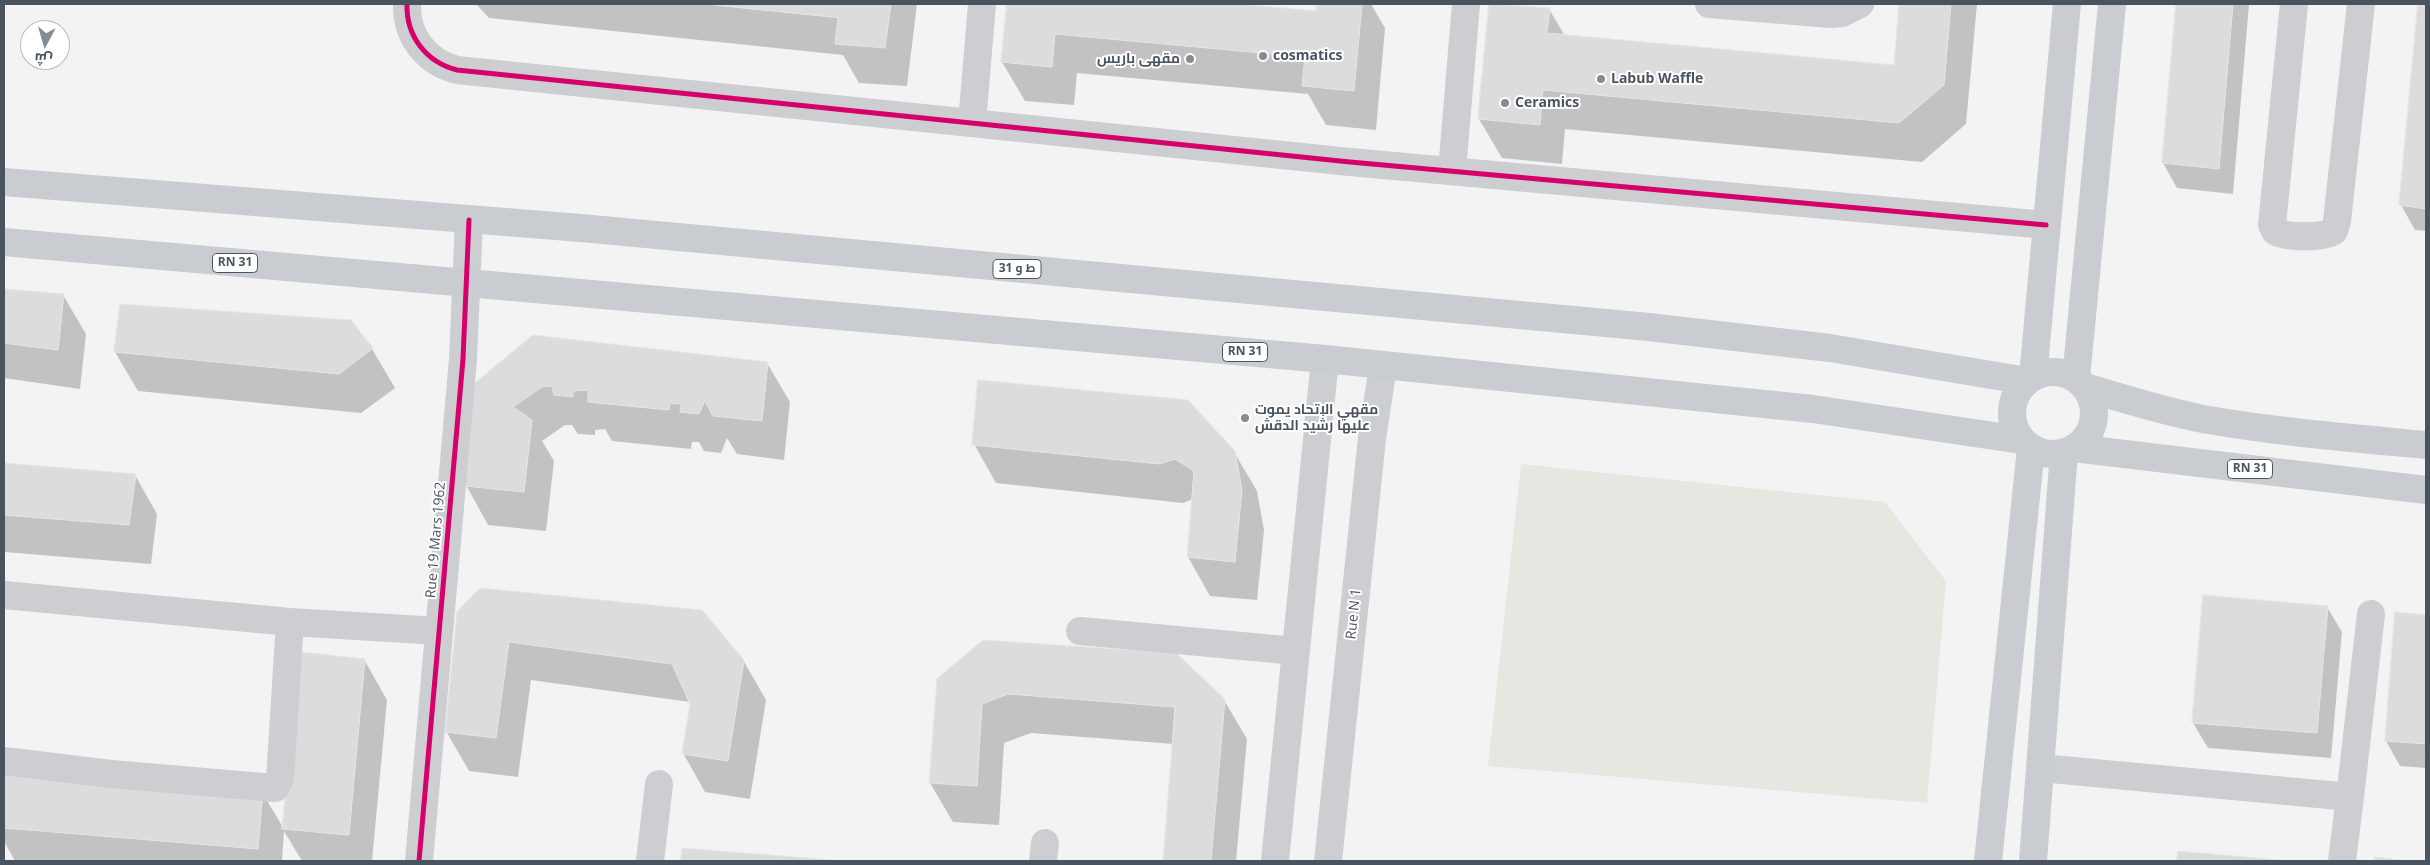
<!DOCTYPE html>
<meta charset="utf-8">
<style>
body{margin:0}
#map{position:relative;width:2430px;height:865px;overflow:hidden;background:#f3f3f3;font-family:"Open Sans",Cairo,sans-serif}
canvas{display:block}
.frame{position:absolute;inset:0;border:5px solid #4a5360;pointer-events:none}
.north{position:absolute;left:20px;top:20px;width:50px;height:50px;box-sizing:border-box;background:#fff;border:1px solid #b7babf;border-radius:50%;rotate:186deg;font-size:14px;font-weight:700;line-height:20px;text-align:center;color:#4a5360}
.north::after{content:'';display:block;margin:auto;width:18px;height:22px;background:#858b93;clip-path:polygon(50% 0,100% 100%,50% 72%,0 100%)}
</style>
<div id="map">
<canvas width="2430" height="865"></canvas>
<div class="frame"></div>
<div class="north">ش</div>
</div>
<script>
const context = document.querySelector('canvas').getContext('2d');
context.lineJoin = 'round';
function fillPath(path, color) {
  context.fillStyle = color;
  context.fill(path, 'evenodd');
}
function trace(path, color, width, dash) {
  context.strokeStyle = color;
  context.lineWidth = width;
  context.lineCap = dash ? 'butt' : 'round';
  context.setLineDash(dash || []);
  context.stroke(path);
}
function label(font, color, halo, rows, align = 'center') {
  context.font = font + ' "Open Sans",Cairo,sans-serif';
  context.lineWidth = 4;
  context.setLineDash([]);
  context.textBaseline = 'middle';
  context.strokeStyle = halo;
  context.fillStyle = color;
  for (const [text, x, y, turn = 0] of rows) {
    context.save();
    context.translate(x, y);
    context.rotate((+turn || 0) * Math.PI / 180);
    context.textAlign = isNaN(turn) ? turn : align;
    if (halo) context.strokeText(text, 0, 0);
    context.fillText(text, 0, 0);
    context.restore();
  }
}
const commercial = new Path2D(`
 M1521,464L1885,502L1946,581L1927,803L1488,766Z`);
const shadow = new Path2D(`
 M476,4H917L907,86L859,83L843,55L489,18Z
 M1008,4H1227L1317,12L1318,4H1371L1385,28L1376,130L1326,125L1308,94L1077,73L1074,105L1025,101L1002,62Z
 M1490,4L1549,9L1565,36L1895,67L1901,4H1977L1966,124L1922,162L1565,129L1562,164L1502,158L1479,119Z
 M2177,4H2249L2233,194L2177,188L2163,163Z
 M2420,4H2426V231L2415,230L2401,205Z
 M4,290L63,295L86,334L80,389L4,378Z
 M350,321L372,349L395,388L361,413L138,391L115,352Z
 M767,363L790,402L784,460L737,454L727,438L721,453L704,451L699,442H692L691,449L612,441L605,429L595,430V435L578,434L572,425H565L542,441L554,461L546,531L488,525L466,485L475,385Z
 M974,444L1234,452L1257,491L1264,530L1257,600L1210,596L1188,557L1193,499L1183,503L996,483Z
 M4,464L135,475L157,514L151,564L4,552Z
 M2204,596L2327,607L2342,632L2331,758L2208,748L2193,723Z
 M458,612L743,660L766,700L750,799L705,792L683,753L690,702L531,680L518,777L469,771L446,731Z
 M2396,613L2426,616V768L2400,766L2386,741Z
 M302,653L365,661L387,700L372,861H302L284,831L282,861H15L4,841V771L262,792L284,829Z
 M938,679L1224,700L1247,739L1236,861H1164L1174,744L1031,733L1004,743L999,825L953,822L930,783Z
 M683,849L830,861H682Z
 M2179,853L2276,861H2179Z`);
const building = new Path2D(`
 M704,4H891L885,48L835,44L838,18Z
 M1007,4H1240L1316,11L1317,4H1362L1354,91L1302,86L1305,57L1055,34L1052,67L1001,62Z
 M1489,4L1550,8L1547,33L1894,65L1899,4H1951L1944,85L1899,123L1543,90L1540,125L1478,119Z
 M2176,4H2233L2219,169L2162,163Z
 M2418,4H2426V209L2399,205Z
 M4,289L64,294L58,350L4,343Z
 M120,304L351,320L373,348L339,374L114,352Z
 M533,335L768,362L762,421L713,416L705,401L699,414L680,412L681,404L670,403L669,410L588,402V390L573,391V397L554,395L552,386L542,387L513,407L532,420L524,492L465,486L474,384Z
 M978,380L1188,400L1235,451L1242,490L1235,562L1187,557L1194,471L1175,459L1160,464L972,445Z
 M4,463L136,474L129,525L4,515Z
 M480,588L702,610L744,660L728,761L682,754L690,704L672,664L509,642L496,738L445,732L457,612Z
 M2203,595L2328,606L2317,733L2192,723Z
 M2395,612L2426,615V744L2385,741Z
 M983,640L1176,653L1225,699L1211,861H1163L1175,707L1008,694L982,704L977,786L929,783L937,679Z
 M301,652L365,659L349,835L282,829Z
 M4,769L263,791L258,849L4,828Z
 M682,848L845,861H681Z
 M2178,851L2290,861H2177Z
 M2375,857L2408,861H2375Z`);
const minor = new Path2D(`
 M407,4C406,36 426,62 457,70L1350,162L2046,225
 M1709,4L1831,14L1842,13L1860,4
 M2294,4L2272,225L2275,231C2285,238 2324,238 2334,231L2337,221L2361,4
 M972,123L982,4
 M1452,171L1466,4
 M4,595L290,622L439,631
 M1080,631L1296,651
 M4,761L111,774L275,788L280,779L290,622
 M2041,768L2350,797L2371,614
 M419,861L463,359L469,220
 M650,861L659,784
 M1043,861L1045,843
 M1275,861L1325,359
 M1328,861L1372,438L1383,367
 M2342,861L2350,797`);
const major = new Path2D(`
 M4,182L581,228L1649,327L1830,348L2027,381
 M4,242L1325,359L1813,409L2021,440
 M2012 413a41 41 0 1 1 82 0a41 41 0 1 1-82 0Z
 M2033,377L2067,4
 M2076,378L2112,4
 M2085,387C2124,399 2163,411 2203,419C2276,432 2352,438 2426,445
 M2074,448L2426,490
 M1988,861L2031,448
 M2033,861L2064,452`);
const cycleway = new Path2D(`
 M407,4C406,36 426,62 457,70L1350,162L2046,225
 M419,861L463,359L469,220`);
const markers = [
 [1263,56,5,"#858b93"],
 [1190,59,5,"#858b93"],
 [1601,79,5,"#858b93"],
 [1505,103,5,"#858b93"],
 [1245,418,5,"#858b93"]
];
const shields = [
 [235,263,45],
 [1017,269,48],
 [1245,352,45],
 [2250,469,45]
];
const shieldNames = [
 ["RN 31",235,263],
 ["ط و 31",1017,269],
 ["RN 31",1245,352],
 ["RN 31",2250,469]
];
const poiNames = [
 ["cosmatics",1273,56],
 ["مقهى باريس",1180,59,"right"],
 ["Labub Waffle",1611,79],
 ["Ceramics",1515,103],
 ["مقهي الإتحاد يموت",1255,410],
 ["عليها رشيد الدقش",1255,426]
];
const streetNames = [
 ["Rue 19 Mars 1962",436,540,-85],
 ["Rue N 1",1354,614,-84]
];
fillPath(commercial, '#e7e7e2');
fillPath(shadow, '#0003');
fillPath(building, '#dcdcdd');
trace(building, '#e4e5e6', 1);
trace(minor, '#cdced1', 28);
trace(major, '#c9ccd0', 28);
trace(cycleway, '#d6006c', 5);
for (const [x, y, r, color] of markers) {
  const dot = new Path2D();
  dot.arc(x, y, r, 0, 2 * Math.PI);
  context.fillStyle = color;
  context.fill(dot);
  trace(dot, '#fff', 2);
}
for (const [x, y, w] of shields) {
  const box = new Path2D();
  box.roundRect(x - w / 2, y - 9.5, w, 19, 4);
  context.fillStyle = '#fff';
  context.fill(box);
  trace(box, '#4a5360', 1);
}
label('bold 12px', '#4a5360', null, shieldNames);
label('bold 14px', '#4a5360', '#fff', poiNames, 'left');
label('14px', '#4a5360', '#fff', streetNames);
</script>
